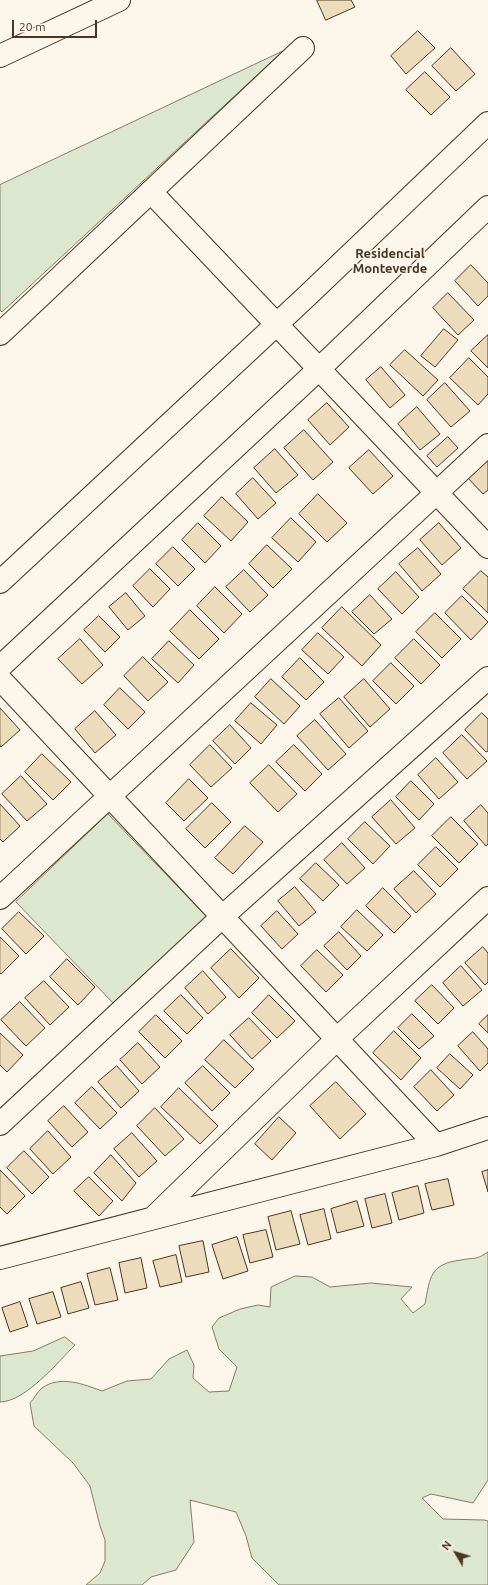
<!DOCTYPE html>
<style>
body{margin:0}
#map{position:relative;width:488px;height:1585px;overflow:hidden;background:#fbf6e9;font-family:Ubuntu,sans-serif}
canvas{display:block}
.north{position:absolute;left:436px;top:1533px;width:40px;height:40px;-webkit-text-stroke:3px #fbf6e9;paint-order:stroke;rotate:308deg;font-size:11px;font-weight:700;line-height:16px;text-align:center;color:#4a3520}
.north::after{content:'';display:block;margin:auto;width:14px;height:18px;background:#4a3520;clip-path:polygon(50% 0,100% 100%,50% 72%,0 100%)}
.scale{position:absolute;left:12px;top:20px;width:85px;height:18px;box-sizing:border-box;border:2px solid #4a3520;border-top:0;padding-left:5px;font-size:12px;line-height:14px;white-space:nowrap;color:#4a3520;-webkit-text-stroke:3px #fbf6e9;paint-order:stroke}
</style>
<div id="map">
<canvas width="488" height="1585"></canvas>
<div class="north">N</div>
<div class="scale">20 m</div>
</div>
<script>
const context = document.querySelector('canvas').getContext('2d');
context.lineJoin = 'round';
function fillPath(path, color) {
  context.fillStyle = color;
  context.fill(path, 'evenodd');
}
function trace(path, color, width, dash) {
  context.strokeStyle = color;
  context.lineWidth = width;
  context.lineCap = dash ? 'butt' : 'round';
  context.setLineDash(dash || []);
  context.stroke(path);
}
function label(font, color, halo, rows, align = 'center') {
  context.font = font + ' Ubuntu,sans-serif';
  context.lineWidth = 3;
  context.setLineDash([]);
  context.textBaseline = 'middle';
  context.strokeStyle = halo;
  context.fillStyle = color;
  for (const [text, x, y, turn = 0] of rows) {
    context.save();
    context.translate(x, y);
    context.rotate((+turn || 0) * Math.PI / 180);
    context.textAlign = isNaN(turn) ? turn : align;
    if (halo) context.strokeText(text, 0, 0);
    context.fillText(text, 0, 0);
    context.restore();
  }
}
const green = new Path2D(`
 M283,51L2,312L0,310V185Z
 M108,814L207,917L115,1005L16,902Z
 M488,1252V1480L473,1503L431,1494L422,1498L443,1519L484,1520L488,1521V1585H279L252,1558L246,1536L236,1512L190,1500L194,1542L176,1570L151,1577L142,1585H86L100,1573L105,1561V1540L100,1526L90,1486L73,1463L34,1426L30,1403C34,1399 37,1392 42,1388C60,1375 83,1384 102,1391L127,1381L151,1379L169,1359L187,1350L194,1365L193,1378L209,1392L229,1391L237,1367L219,1349L212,1327L219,1318L240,1309L258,1305L270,1307L271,1287L295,1276L312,1277L330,1287L371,1283L412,1287L401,1299L413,1313L425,1304C430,1277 430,1264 461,1260C475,1257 475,1261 488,1252Z
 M65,1337L75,1345C58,1362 25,1402 0,1402V1356L33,1351Z`);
const building = new Path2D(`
 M317,0H351L355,7L326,20Z
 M418,31L435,48L406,74L391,56Z
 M451,48L475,74L456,91L432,66Z
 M425,72L450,97L431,115L406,90Z
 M471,265L488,283V296L478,306L455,281Z
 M448,293L474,320L458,335L433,308Z
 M444,329L458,340L435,367L421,356Z
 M488,335V368L471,351Z
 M405,350L438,380L423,396L390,365Z
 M469,358L488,377V394L478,405L450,378Z
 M381,367L405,395L390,408L366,380Z
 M445,383L470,411L451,427L427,400Z
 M327,403L349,427L330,445L308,420Z
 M417,407L440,434L420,450L398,424Z
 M304,430L333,462L313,480L284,448Z
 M448,437L458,448L437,467L427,456Z
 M275,449L298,475L276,493L254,468Z
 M369,450L393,476L373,494L349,468Z
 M488,455V490L483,494L466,476Z
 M253,478L276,503L258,519L236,494Z
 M318,494L347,523L327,542L299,514Z
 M222,497L248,522L231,541L204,516Z
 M291,518L316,542L298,562L272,538Z
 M198,523L221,546L205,563L182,540Z
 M439,523L461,548L442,565L420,540Z
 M267,545L292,569L273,588L249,564Z
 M173,547L195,569L178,586L156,564Z
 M418,548L441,574L422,591L399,564Z
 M150,569L170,589L153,607L133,586Z
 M244,570L268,595L250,612L226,587Z
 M481,571L488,577V613L463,589Z
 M396,572L419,597L402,614L378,589Z
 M215,587L242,614L224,633L197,606Z
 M126,593L145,616L128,630L109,607Z
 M370,595L392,619L374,634L352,612Z
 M462,596L488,622L471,640L445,613Z
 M342,607L381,645L362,666L322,628Z
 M190,610L219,639L199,659L170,631Z
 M435,613L461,639L442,658L416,632Z
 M99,616L120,637L105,652L84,630Z
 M318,633L344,657L328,674L302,650Z
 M80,639L103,665L82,684L58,659Z
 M414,639L440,665L421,684L395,658Z
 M169,641L194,665L178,683L152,659Z
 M143,657L168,682L148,701L124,676Z
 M300,658L324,682L306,700L282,677Z
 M391,663L414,686L396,704L373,681Z
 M271,679L300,706L284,724L255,697Z
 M364,679L390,709L370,727L344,697Z
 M120,688L145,712L128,729L104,705Z
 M339,698L368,731L349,748L320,714Z
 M251,703L277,725L261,744L235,721Z
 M0,708L20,730L1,747L0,745Z
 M95,711L116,735L95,753L75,729Z
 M482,713L488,719V751L486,752L465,730Z
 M315,720L346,754L328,770L297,736Z
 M230,725L251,748L235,764L213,741Z
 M462,735L487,761L467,779L443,753Z
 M210,745L232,768L211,787L190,765Z
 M294,745L322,774L305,791L276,762Z
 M42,754L71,782L53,800L25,772Z
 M436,758L458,782L439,799L418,775Z
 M269,765L297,794L278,812L250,783Z
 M21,776L47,804L27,821L2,794Z
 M189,779L208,798L184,821L166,803Z
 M411,781L434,804L419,820L396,797Z
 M391,800L415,828L396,844L372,817Z
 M212,803L231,822L205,848L186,829Z
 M0,804L20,826L3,842L0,839Z
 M481,805L488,813V844L486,846L464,821Z
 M451,817L478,844L459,863L432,836Z
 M365,822L390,846L373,864L348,839Z
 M245,826L263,842L233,874L215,858Z
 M342,843L365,868L347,884L324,860Z
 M436,847L458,869L440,887L418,865Z
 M316,863L339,885L323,901L300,879Z
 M414,871L436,894L416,913L394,889Z
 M295,887L316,912L299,926L278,901Z
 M383,888L411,916L394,933L366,906Z
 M357,910L383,935L367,951L341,927Z
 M277,911L298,934L282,949L261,926Z
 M19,912L44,936L26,954L2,929Z
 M339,932L361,956L347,970L324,946Z
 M0,937L19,956L1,974L0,973Z
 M483,947L488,953V982L485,985L465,963Z
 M231,949L259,978L239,998L211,968Z
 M317,950L343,975L326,992L301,966Z
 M67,959L95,987L78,1005L50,977Z
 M461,966L482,990L463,1006L443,983Z
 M203,971L226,997L208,1014L185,988Z
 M44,981L69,1007L50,1025L25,998Z
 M432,985L454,1008L438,1024L415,1001Z
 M181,995L203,1018L187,1034L164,1011Z
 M269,995L295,1021L277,1038L252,1013Z
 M20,1002L45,1028L26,1046L1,1020Z
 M412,1014L434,1036L419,1049L398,1028Z
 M156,1015L182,1041L165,1058L139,1032Z
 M488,1015V1033L479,1024Z
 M249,1018L271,1041L252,1059L230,1035Z
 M394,1031L421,1058L401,1080L373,1053Z
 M473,1032L488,1049V1063L480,1071L458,1046Z
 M0,1033L23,1055L7,1072L0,1065Z
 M224,1040L254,1069L235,1088L205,1060Z
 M138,1043L160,1067L142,1084L120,1060Z
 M450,1054L473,1075L460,1089L437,1068Z
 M117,1066L139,1091L121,1108L98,1082Z
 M203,1066L230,1093L212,1111L185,1083Z
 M431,1070L454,1095L437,1111L414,1087Z
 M336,1082L366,1114L340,1139L310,1106Z
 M92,1087L117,1113L100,1129L75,1103Z
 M179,1088L218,1126L200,1144L161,1107Z
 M64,1106L88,1132L72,1147L48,1121Z
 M155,1108L184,1139L165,1156L137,1126Z
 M279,1117L296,1133L272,1160L255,1144Z
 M48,1131L71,1157L53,1174L30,1149Z
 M132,1133L157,1161L139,1177L114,1149Z
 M24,1151L49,1177L32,1194L7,1168Z
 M111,1155L136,1183L122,1201L94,1173Z
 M0,1170L25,1196L7,1214L0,1207Z
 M488,1170V1192L482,1172Z
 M89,1177L113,1201L99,1216L74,1191Z
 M448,1179L454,1205L432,1210L425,1184Z
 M418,1186L424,1213L399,1220L392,1193Z
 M385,1194L392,1223L372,1228L365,1199Z
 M357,1201L364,1226L337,1233L331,1209Z
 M324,1209L331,1239L308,1245L300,1215Z
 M291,1211L300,1244L276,1250L268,1217Z
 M266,1230L273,1257L250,1263L243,1235Z
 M237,1237L248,1271L223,1279L212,1245Z
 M203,1241L209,1272L186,1277L179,1246Z
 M176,1255L182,1282L160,1287L153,1261Z
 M141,1258L147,1288L125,1293L119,1263Z
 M110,1268L118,1300L95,1305L87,1274Z
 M81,1282L89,1308L68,1314L61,1288Z
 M53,1292L61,1317L37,1324L29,1299Z
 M20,1302L28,1326L10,1332L2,1308Z`);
const minor = new Path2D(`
 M0,56L119,0
 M151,192L488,547
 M0,334L303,48
 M0,679L436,1145
 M0,898L488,445
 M0,1124L222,917L488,678
 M154,1217L338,1038L488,898
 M0,1258L436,1145L488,1128`);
const tertiary = new Path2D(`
 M0,582L307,296L488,123
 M0,667L319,369L488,207`);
const neighbourhoodNames = [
 ["Residencial",390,254],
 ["Monteverde",390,269]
];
fillPath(green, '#dce7d0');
trace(green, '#887966', 1);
fillPath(building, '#ecdcbc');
trace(building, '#4a3520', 1);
trace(minor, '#4a3520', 24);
trace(tertiary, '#4a3520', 24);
trace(minor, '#fbf6e9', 22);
trace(tertiary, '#fbf6e9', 22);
label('bold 13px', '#4a3520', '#fbf6e9', neighbourhoodNames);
</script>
